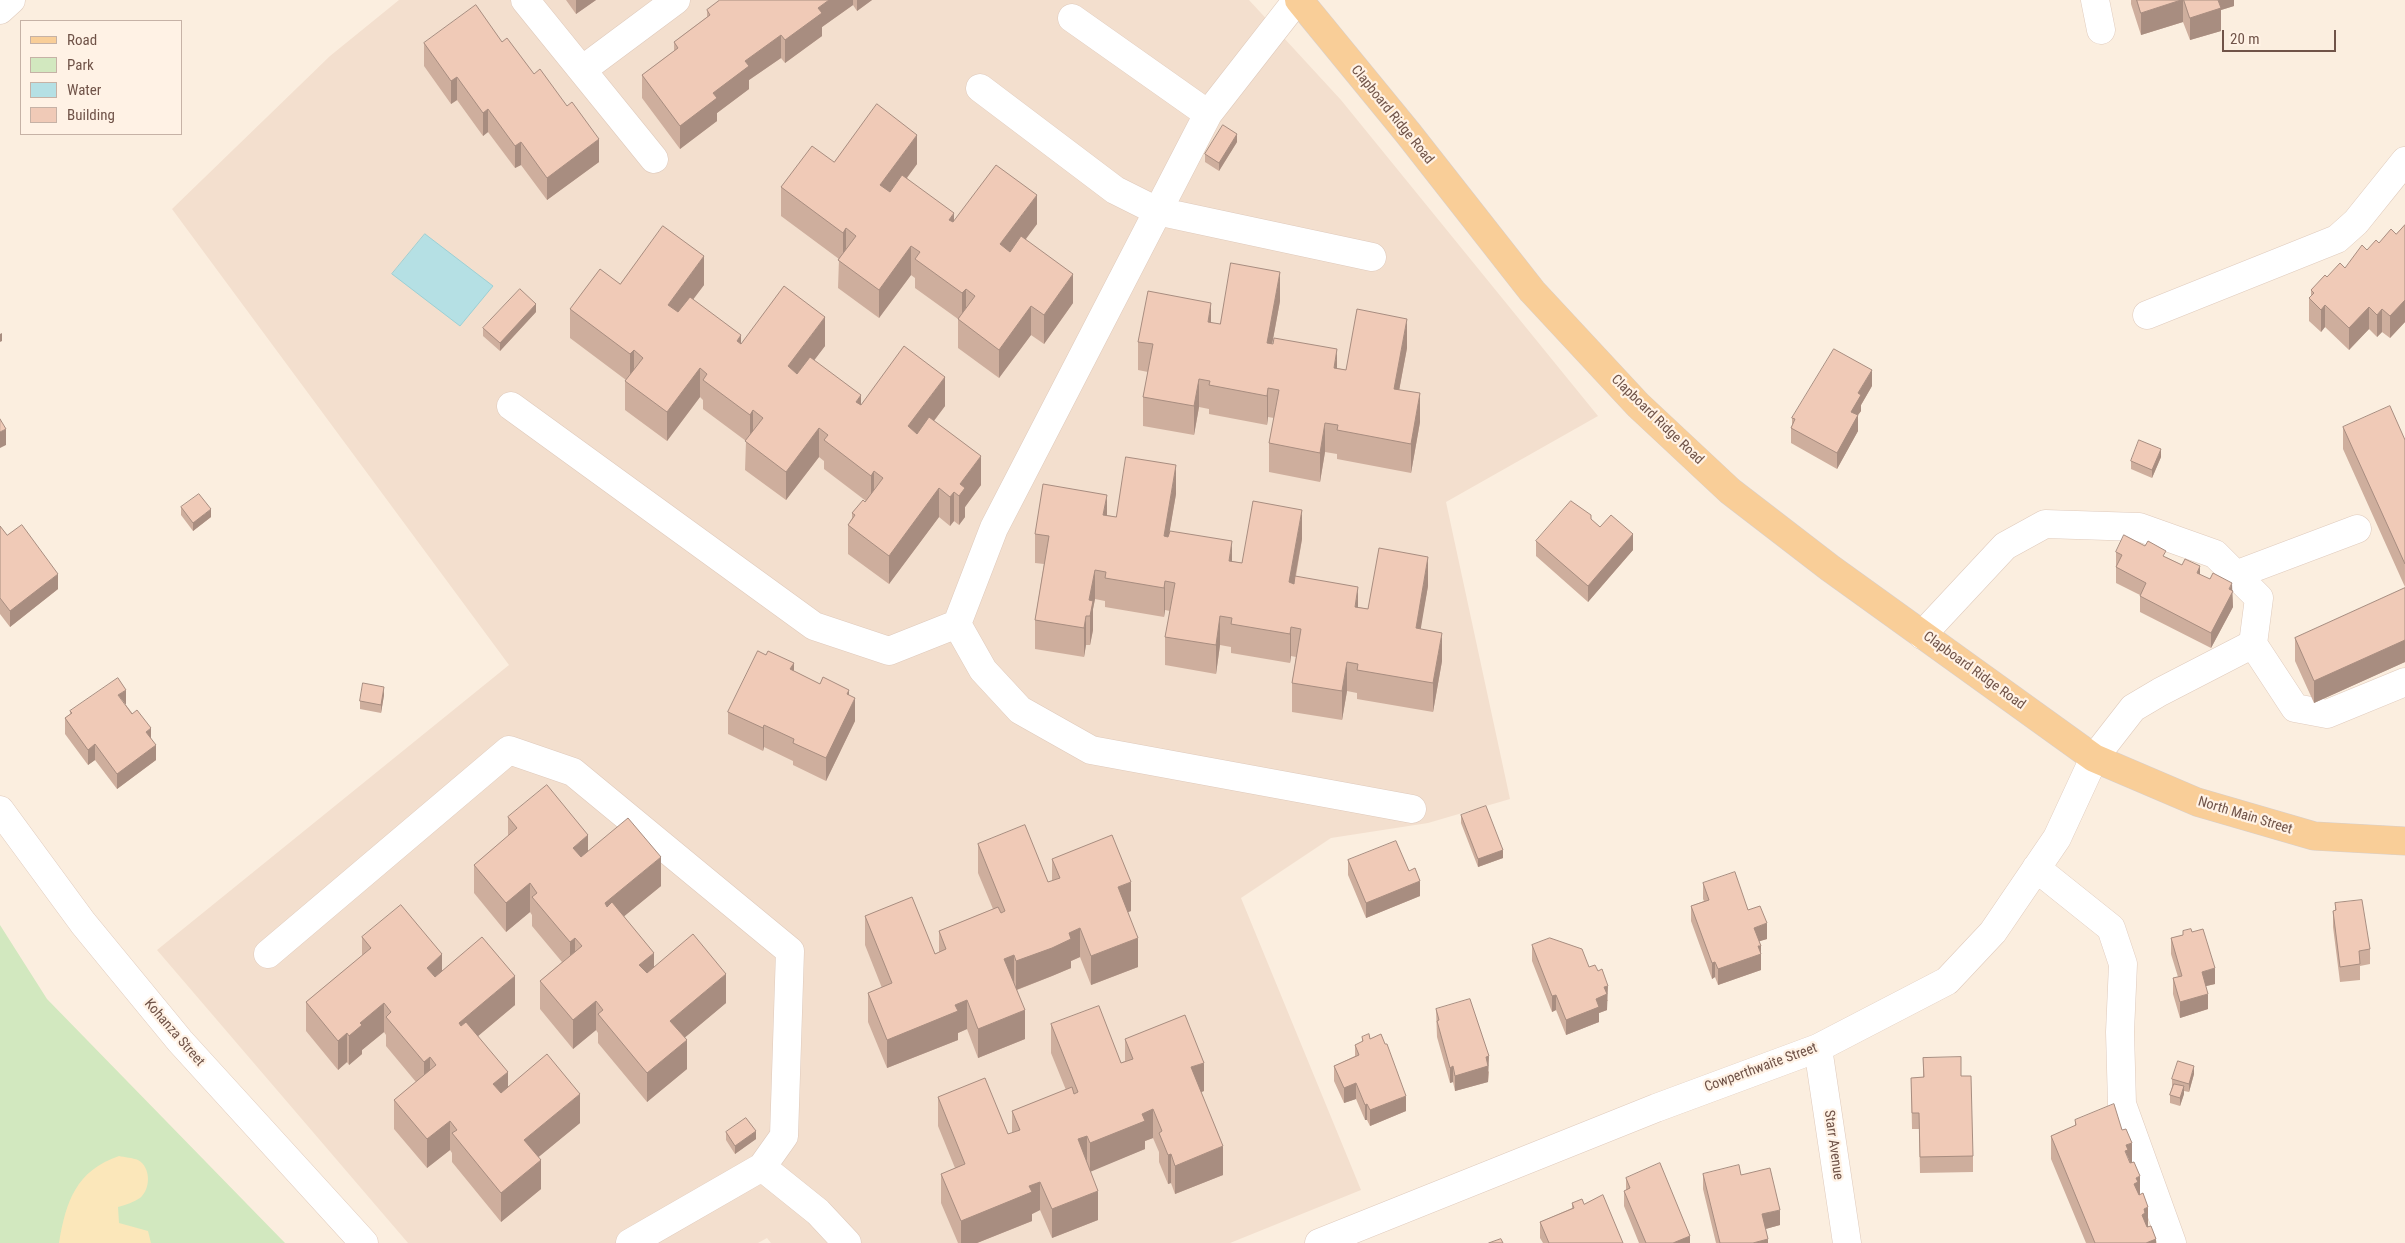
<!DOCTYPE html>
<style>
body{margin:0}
#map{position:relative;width:2405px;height:1243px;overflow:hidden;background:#fbeedf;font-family:"Roboto Condensed",sans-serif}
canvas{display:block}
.legend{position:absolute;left:20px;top:20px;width:162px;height:115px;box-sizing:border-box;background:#fff2e5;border:1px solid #c6b2a6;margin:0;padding:6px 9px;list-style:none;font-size:15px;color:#705348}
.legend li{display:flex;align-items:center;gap:10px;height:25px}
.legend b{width:25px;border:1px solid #c6b2a6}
.scale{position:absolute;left:2222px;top:30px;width:114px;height:22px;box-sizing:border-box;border:2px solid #705348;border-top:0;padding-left:6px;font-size:15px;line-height:18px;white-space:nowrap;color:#705348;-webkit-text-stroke:4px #fff2e5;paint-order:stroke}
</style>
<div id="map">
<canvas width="2405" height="1243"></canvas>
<ul class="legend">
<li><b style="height:6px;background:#f9ce98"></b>Road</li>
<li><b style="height:14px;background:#d2e8bf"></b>Park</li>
<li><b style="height:14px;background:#b5e0e4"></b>Water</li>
<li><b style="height:14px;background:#f0cab7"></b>Building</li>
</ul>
<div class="scale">20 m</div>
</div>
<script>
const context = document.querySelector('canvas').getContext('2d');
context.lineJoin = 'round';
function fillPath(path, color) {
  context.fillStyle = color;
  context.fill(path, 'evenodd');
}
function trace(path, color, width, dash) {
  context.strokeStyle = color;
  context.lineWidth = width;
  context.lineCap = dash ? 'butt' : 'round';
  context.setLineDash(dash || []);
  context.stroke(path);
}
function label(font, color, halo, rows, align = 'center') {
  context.font = font + ' "Roboto Condensed",sans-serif';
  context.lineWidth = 4.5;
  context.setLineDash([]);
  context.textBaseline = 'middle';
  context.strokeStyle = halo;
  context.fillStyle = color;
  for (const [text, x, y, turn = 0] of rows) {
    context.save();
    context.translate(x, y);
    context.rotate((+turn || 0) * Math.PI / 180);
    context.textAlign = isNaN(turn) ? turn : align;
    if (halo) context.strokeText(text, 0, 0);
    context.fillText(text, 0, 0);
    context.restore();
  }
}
const residential = new Path2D(`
 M399,0H1249L1341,100L1598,416L1446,502L1510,799L1428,823L1331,838L1241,898L1361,1190L1230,1243H771L767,1238L758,1243H408L157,950L509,665L172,209L330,56Z`);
const green = new Path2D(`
 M0,925L47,999L285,1243H0Z`);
const sand = new Path2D(`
 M119,1156C124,1157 133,1158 138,1160C151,1167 151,1189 140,1198C134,1202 126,1205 118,1207L119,1223L148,1231L151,1243H59C66,1201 76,1171 119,1156Z`);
const water = new Path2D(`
 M425,234L493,286L460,326L392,274Z`);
const minor = new Path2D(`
 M525,0L654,159
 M2095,0L2101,30
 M0,10L11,0
 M1072,18L1208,114
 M582,70L676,0
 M980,88L1115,190L1157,211L1372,257
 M2147,315L2337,239L2356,222L2405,161
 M511,406L814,626L889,651L957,624L983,670L1020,710L1091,750L1412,809
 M2235,575L2357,529
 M957,624L994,528L1208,114L1297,0
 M1922,635L2005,546L2045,524L2139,527L2215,554L2259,598L2253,644L2295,708L2327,714L2405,682
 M0,810L83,923L180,1041L364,1243
 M2036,868L2111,928L2123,964L2120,1032L2122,1104L2172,1243
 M268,954L509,750L573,772L790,951L784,1136L762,1167L630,1243
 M1818,1048L1847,1243
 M762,1167L818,1212L847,1243
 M1319,1243L1656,1108L1818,1048L1947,981L1993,932L2057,838L2094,758L2133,708L2160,692L2253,644`);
const major = new Path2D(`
 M1299,0L1408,133L1532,291L1638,405L1730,491L1830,568L2094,758L2197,802L2314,836L2405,841`);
const wall = new Path2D(`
 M566,0H596L576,14Z
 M720,0H872L857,11L853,5L822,27V36L785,63L781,58L749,80V89L717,113V121L680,149L642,98V75L674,51V42L707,17V10Z
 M2131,0H2234V6L2221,10V31L2190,40L2183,22L2141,35L2131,4Z
 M502,42L599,162L547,200L521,165L515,168L488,132L483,136L457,100L451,104L424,66V43Z
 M1237,142L1219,171L1205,162V154Z
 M834,162L917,164L907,178L954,221L1037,224L1026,239L1073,303L1044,344L1031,335L999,378L958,348V319L915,288V278L911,275L879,318L838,288L839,259L781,216V187Z
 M2405,220V322L2390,338L2382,332L2377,337L2369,329L2349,350L2325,327L2321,332L2309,321V298L2311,296V290L2327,277L2345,268L2367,250L2379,243L2396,234L2405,225Z
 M620,284L704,285L693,299L741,343L825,346L814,360L861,404L945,406L934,421L981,485L965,507V517L959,525L954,521L950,526L939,517L889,584L848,554V525L852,518V513L866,501L824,469V461L819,457L786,500L745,470L746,441L703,409V400L700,397L667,441L625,410V381L626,380L570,338V309Z
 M1280,301L1272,344L1337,368L1346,370L1407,348L1399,390L1420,422L1411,473L1337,459V454L1325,452L1320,482L1269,472V443L1274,418L1268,417L1267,425L1209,414V409L1199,407L1194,435L1143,426V397L1148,372L1138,370V342L1211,323L1220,324Z
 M536,312L500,351L483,336V328Z
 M1872,386L1861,405V411L1858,415V431L1837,469L1791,443V428L1792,425V418Z
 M2343,427L2405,440V587L2343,449Z
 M2161,457L2152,478L2131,469V461Z
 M1176,494L1169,533L1232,561L1242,563L1302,539L1296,576L1358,607L1368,609L1428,586L1420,629L1442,661L1433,712L1357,699V693L1347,691L1342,720L1292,712V683L1296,657L1291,656L1290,663L1231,653V647L1220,645L1216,674L1165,665V637L1170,611L1165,610L1164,617L1105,607V601L1095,599L1093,609V630L1090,645H1086L1084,657L1035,649V620L1044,564L1035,563V534L1107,515L1116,517Z
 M181,507L211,517L193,531L181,515Z
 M1591,519L1600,527L1633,550L1588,602L1536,556V541Z
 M0,526L7,535L58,589L10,627L0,614Z
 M2116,552L2166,557L2232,591L2233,607L2211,648L2140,612V595L2116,583Z
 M2405,588V662L2314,703L2295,661V638Z
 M794,671L820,684L849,695L855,721L826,781L793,765V761L764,747L763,751L728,734V712Z
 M384,695L381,713L360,709V701Z
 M126,705L151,738L156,760L117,789L95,760L88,765L65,734V718L70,714V711Z
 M1461,815L1503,858L1478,867L1461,823Z
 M508,817L588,851L661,886L624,916L654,967L726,1003L684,1038L687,1069L647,1102L598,1043V1033L596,1030L573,1049L540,1009V981L562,962L532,926V915L530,912L506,932L474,893V865L508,836Z
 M978,844L1048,882L1052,881V859L1131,911L1128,912L1138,967L1091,985L1080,957L1071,961V968L1052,976L1017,990L1025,1039L978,1058L967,1029L958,1033V1040L887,1068L868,1022V993L882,988L865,945V916L935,954L939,952V931L993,909L978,873Z
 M1348,860L1409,871L1420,896L1366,918L1348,875Z
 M1703,883L1748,910L1767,939L1759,941L1761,946V970L1718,985L1715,977L1712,979L1691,921V906L1704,901L1703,899Z
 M2335,903L2370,949V964L2360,966V980L2340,982L2333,927V911H2335Z
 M2183,931L2215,984L2206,986L2208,1009L2180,1018L2173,994V978L2178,977L2171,954V938L2183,935Z
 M362,937L442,970L515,1005L478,1036L508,1087L580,1123L538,1157L541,1189L501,1222L452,1162V1153L450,1150L427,1168L394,1129V1100L416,1082L386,1046V1035L384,1032L362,1050V1054L349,1065L347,1062L338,1070L306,1031V1002L362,956Z
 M1532,945L1589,967L1608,1001H1607V1010L1599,1013V1022L1566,1035L1556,1010L1552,1012L1532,961Z
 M1436,1009L1489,1072L1488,1082L1455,1091L1453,1082L1450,1083L1437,1037Z
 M1051,1024L1121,1063L1125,1061V1039L1204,1091L1201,1092L1223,1175L1175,1194L1171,1183L1168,1184L1159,1162V1152L1153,1138L1145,1141V1149L1090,1171L1098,1220L1052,1238L1040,1210L1032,1214V1221L977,1243H958L941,1203V1174L955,1168L938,1126V1097L1008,1134L1012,1133V1111L1066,1090L1051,1053Z
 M1362,1037L1370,1039L1406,1111L1370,1126L1367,1120H1365L1356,1099L1344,1103L1334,1081V1066L1355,1056V1045L1362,1042Z
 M1923,1058L1961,1076L1973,1156V1172L1920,1173L1919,1129H1912L1911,1078L1923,1077Z
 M2194,1074L2189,1092L2184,1091V1094L2180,1106L2170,1103V1095L2172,1087V1079Z
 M2075,1120L2132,1162L2148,1227L2156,1243H2086L2051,1159V1136L2075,1126Z
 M726,1132L756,1139L735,1154L726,1140Z
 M1703,1174L1741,1175L1780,1225L1765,1229L1768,1243H1716L1703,1189Z
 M1626,1178L1690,1243H1639L1624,1206V1191L1626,1190Z
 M1572,1203L1584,1204L1623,1243H1543L1540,1238V1222L1572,1208Z`);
const shadedWall = new Path2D(`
 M576,0H596L576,14Z
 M829,0H853V5L822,27V36L785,63V40L818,8Z
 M857,0H872L857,11Z
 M2181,0H2183V22L2141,35V13Z
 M2214,0H2234V6L2221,10V31L2190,40V18Z
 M781,35V58L749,80V89L717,113V121L680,149V126L745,61Z
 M457,77V100L451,104V81Z
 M488,109V132L483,136V113Z
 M1237,134V142L1219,171V163Z
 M917,135V164L880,214V185Z
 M599,139V162L547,200V178Z
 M521,142V165L515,168V146Z
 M1037,195V224L1000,273V244Z
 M954,213V242L949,220Z
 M846,228V257L843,262V233Z
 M911,246V275L879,318V290Z
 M704,256V285L668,333V305Z
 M1280,272V301L1267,372V343Z
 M1073,274V303L1044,344V315Z
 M966,289V318L962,322V293Z
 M2405,300V322L2390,338V316Z
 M1211,303V331L1208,322Z
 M536,304V312L500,351V343Z
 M2325,305V327L2321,332V310Z
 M1031,306V335L999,378V350Z
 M2369,307V329L2349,350V328Z
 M2382,309V332L2377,337V315Z
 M825,317V346L788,395V366Z
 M1407,319V348L1394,418V389Z
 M2,333V341L0,342V334Z
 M741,335V364L737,341Z
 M1337,349V377L1334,368Z
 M634,350V379L630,383V354Z
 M700,368V397L667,441V412Z
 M1872,370V386L1861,405V411L1858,415V431L1837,469V453L1851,412L1858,393Z
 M945,377V406L908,455V426Z
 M1199,379V407L1194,435V406Z
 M1268,388V417L1267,425V396Z
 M1420,393V422L1411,473V444Z
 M861,395V424L856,402Z
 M753,410V439L750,444V415Z
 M1325,423V452L1320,482V453Z
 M819,428V457L786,500V472Z
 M6,429V445L0,448V432Z
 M2161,449V457L2152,478V470Z
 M981,456V485L965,507V517L959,525V496L960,484Z
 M1176,465V494L1164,565V536Z
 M874,471V500L871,504V476Z
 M939,488V517L889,584V556Z
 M954,492V521L950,526V497Z
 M1107,495V524L1103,515Z
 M211,509V517L193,531V523Z
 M1302,510V539L1289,611V582Z
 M1633,534V550L1588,602V586Z
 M1232,541V570L1229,561Z
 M1428,557V586L1416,657V628Z
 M2200,566V582L2197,573Z
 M1095,570V599L1093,609V630L1090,645V616L1089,600Z
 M58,574V589L10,627V611Z
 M1165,581V610L1164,617V588Z
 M2232,583L2233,607L2211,648V633Z
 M1358,587V616L1355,607Z
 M1086,616V645L1084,657V628Z
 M1220,616V645L1216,674V645Z
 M1291,627V656L1290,663V634Z
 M1442,633V661L1433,712V683Z
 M2405,640V662L2314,703V681Z
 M1347,662V691L1342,720V691Z
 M794,663V686L790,669Z
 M384,687V695L381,713V705Z
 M126,690V705L118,695Z
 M849,690V711L855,698V721L826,781V758L847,694Z
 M764,725V747L763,751V728Z
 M151,728V744L146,732Z
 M95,744V760L88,765V750Z
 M156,745V760L117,789V774Z
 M588,835V864L573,877V848Z
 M1503,850V858L1478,867V859Z
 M661,857V886L605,932V903Z
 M1420,881V896L1366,918V903Z
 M1131,882V911L1118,916V887Z
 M530,883V912L506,932V903Z
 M1767,923V939L1754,943V928Z
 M1080,928V957L1071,961V968L1052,976L1016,990V961L1069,933Z
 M575,938V967L570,971V942Z
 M1138,938V967L1091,985V956Z
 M1758,946H1761V970L1718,985V969Z
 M654,953V982L639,965Z
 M442,954V983L427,996V968Z
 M1014,955V984L1004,959Z
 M1715,962V977L1712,979V963Z
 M2215,968V984L2202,987V972Z
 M726,974V1003L670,1050V1021Z
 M515,976V1005L459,1052V1023Z
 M1608,986L1607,1010L1599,1013V1022L1566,1035V1020L1596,999L1604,987Z
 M2208,994V1009L2180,1018V1002Z
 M1556,995V1010L1552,1012V996Z
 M967,1000V1029L958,1033V1040L887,1068V1040L955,1005Z
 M596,1001V1030L573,1049V1020Z
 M384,1003V1032L362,1050V1054L349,1065V1036L360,1023Z
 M1025,1010V1039L978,1058V1029Z
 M347,1033V1062L338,1070V1041Z
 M687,1040V1069L647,1102V1073Z
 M1489,1056L1488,1082L1455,1091V1076L1486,1057Z
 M430,1057V1086L424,1091V1062Z
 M1204,1063V1091L1191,1096V1067Z
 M1453,1066V1082L1450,1083V1068Z
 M2194,1066V1074L2189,1092V1084Z
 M508,1072V1101L493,1084Z
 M1356,1083V1099L1344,1103V1088Z
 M2184,1086V1094L2180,1106V1098Z
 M580,1094V1123L524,1169V1140Z
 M1406,1096V1111L1370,1126V1110Z
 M1367,1104V1120H1365V1105Z
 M1153,1109V1138L1145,1141V1149L1090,1172V1143L1142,1114Z
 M450,1121V1150L427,1168V1139Z
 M756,1131V1139L735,1154V1146Z
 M1087,1136V1165L1078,1139Z
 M2132,1143V1166L2125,1151L2126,1145Z
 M1223,1146V1175L1175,1194V1166Z
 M1171,1154V1183L1168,1184V1155Z
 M541,1160V1189L501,1222V1193Z
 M2140,1176V1198L2134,1184L2136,1178Z
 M1040,1182V1210L1032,1214V1221L977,1243H961V1221L1029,1186Z
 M1098,1191V1220L1052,1238V1209Z
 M2148,1207V1230L2142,1215L2144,1209Z
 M1780,1210V1225L1762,1230V1214Z
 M1690,1236V1243H1673Z
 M1768,1239V1243H1753Z
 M2156,1239V1243H2146Z`);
const building = new Path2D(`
 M720,0H829L818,8L822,13L785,40L781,35L745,61L749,66L713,93L717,98L680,126L642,75L678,48L674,42L710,15L707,10Z
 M2137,0H2181L2141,13Z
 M2184,0H2218L2221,8L2190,18Z
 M476,5L502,42L507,38L534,74L540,69L567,106L572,102L599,139L547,178L521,142L515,146L488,109L483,113L457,77L451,81L424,43Z
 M877,104L917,135L880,185L890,192L902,175L954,213L949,220L953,222L996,165L1037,195L1000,244L1010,252L1021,236L1073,274L1044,315L1031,306L999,350L958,319L975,296L966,289L962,293L915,259L920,252L911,246L879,290L838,260L856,236L846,228L843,233L781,187L812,146L834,162Z
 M1223,125L1237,134L1219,163L1205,154Z
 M2405,225V300L2390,316L2382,309L2377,315L2369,307L2349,328L2325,305L2321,310L2309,298L2314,293L2311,290L2325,275L2327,277L2340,263L2345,268L2362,245L2367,250L2376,240L2379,243L2391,229L2396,234Z
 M663,226L704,256L668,305L678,312L690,297L741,335L737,341L741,344L784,286L825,317L788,366L797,374L810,357L861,395L856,402L861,405L904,346L945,377L908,426L917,434L929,417L981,456L960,484L965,488L959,496L954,492L950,497L939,488L889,556L848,525L855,515L852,513L863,500L865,502L883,478L874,471L871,476L824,440L828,435L819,428L786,472L745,441L763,418L753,410L750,415L703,380L707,374L700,368L667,412L625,381L643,358L634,350L630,354L570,309L600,269L620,284Z
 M1231,263L1280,272L1267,343L1273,344L1274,338L1337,349L1334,368L1346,370L1357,309L1407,319L1394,389L1420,393L1411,444L1337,430L1338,425L1325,423L1320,453L1269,443L1279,390L1268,388L1267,396L1209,385L1210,381L1199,379L1194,406L1143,397L1153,344L1138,342L1148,291L1211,303L1208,322L1220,324Z
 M520,289L536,304L500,343L483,328Z
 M1834,349L1872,370L1858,393L1861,395L1851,412L1858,415L1837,453L1791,428L1795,419L1792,418Z
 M2390,406L2405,440V564L2343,427Z
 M0,419L6,429L0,432Z
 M2139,440L2161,449L2152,470L2131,461Z
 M1126,457L1176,465L1164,536L1168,537L1170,531L1232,541L1229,561L1242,563L1253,501L1302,510L1289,582L1294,584L1295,576L1358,587L1355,607L1368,609L1379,548L1428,557L1416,628L1442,633L1433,683L1357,670L1358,664L1347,662L1342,691L1292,683L1301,629L1291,627L1290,634L1231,624L1232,618L1220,616L1216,645L1165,637L1175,583L1165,581L1164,588L1105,578L1106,572L1095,570L1089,600L1093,601L1090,616H1086L1084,628L1035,620L1049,536L1035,534L1043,484L1107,495L1103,515L1116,517Z
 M199,494L211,509L193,523L181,507Z
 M1571,501L1591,515V519L1600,527L1611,515L1633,534L1588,586L1536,541Z
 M22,525L58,574L10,611L0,598V526L7,535Z
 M2124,535L2145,546L2148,541L2166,551L2163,556L2182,565L2185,559L2200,566L2197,573L2210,579L2213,573L2232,583L2229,589L2233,591L2211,633L2140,596L2146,583L2116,567L2122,555L2116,552Z
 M2405,588V640L2314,681L2295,638Z
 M758,651L766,655L768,651L794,663L790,669L820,684L823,677L849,690L847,694L855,698L826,758L793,743L794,739L764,725L763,728L728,712Z
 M118,678L126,690L118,695L132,714L137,710L151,728L146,732L156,745L117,774L95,744L88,750L65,718L72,713L70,711Z
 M363,683L384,687L381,705L360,701Z
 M547,785L588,835L573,848L581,857L628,818L661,857L605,903L607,907L612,902L654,953L639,965L647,973L693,934L726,974L670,1021L687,1040L647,1073L598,1014L603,1010L596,1001L573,1020L540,981L582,946L575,938L570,942L532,897L537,893L530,883L506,903L474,865L517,828L508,817Z
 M1486,806L1503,850L1478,859L1461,815Z
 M1025,825L1048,882L1060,878L1052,859L1112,835L1131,882L1118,887L1138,938L1091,956L1080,928L1069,933L1071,939L1052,948L1016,961L1014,955L1004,959L1025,1010L978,1029L967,1000L955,1005L958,1011L887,1040L868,993L892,983L865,916L912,897L935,954L946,949L939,931L998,907L1001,913L1005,911L978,844Z
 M1396,841L1409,871L1415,868L1420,881L1366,903L1348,860Z
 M1735,872L1748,910L1760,906L1767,923L1754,928L1761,946H1758L1761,954L1718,969L1715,962L1712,963L1691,906L1709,900L1703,883Z
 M2362,900L2370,949L2359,951L2360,964L2340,967L2333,911L2336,910L2335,903Z
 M401,905L442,954L427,968L435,977L482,937L515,976L459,1023L461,1026L466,1022L508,1072L493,1084L501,1093L547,1054L580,1094L524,1140L541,1160L501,1193L452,1133L457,1130L450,1121L427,1139L394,1100L436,1065L430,1057L424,1062L386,1017L391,1012L384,1003L360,1023L362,1025L349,1036L347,1033L338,1041L306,1002L371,948L362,937Z
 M2191,929L2192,932L2203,929L2215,968L2202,972L2208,994L2180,1002L2173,978L2182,976L2171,938L2183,935V931Z
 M1550,938L1582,949L1589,967L1595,965L1598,971L1602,969L1608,986L1604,987L1607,994L1596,999L1599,1007L1566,1020L1556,995L1552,996L1532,945Z
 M1470,999L1489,1056L1486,1057L1488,1066L1455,1076L1453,1066L1450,1068L1437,1021L1439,1020L1436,1009Z
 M1099,1006L1121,1063L1133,1059L1125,1039L1185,1015L1204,1063L1191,1067L1223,1146L1175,1166L1171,1154L1168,1155L1159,1133L1162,1131L1153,1109L1142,1114L1145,1121L1090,1143L1087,1136L1078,1139L1098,1191L1052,1209L1040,1182L1029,1186L1032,1192L961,1221L941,1174L965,1164L938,1097L985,1078L1008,1134L1020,1130L1012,1111L1072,1087L1074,1094L1078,1092L1051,1024Z
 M1369,1034L1370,1039L1381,1034L1385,1044H1387L1406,1096L1370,1110L1367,1104L1365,1105L1356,1083L1344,1088L1334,1066L1359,1055L1355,1045L1363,1041L1362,1037Z
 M1961,1057V1076H1971L1973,1156L1920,1157L1919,1113H1912L1911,1078L1924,1077L1923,1058Z
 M2178,1061L2194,1066L2189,1084L2172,1079Z
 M2174,1084L2184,1086L2180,1098L2170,1095Z
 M2114,1104L2122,1130L2126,1129L2132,1143L2126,1145L2128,1150L2125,1151L2130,1163L2134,1162L2140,1176L2136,1178L2138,1182L2134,1184L2139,1195L2143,1193L2148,1207L2144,1209L2145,1213L2142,1215L2147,1227L2151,1226L2156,1239L2146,1243H2095L2051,1136L2076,1125L2075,1120Z
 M746,1118L756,1131L735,1146L726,1132Z
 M1660,1163L1690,1236L1673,1243H1646L1624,1191L1630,1188L1626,1178Z
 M1739,1165L1741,1175L1770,1168L1780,1210L1762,1214L1768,1239L1753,1243H1720L1703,1174Z
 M1603,1195L1623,1243H1549L1540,1222L1574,1208L1572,1203L1582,1199L1584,1204Z
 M1501,1239L1503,1243H1489Z`);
const streetNames = [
 ["Clapboard Ridge Road",1392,115,51],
 ["Clapboard Ridge Road",1657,420,44],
 ["Clapboard Ridge Road",1974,671,36],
 ["North Main Street",2245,816,17],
 ["Kohanza Street",174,1033,49],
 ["Cowperthwaite Street",1761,1068,-20],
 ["Starr Avenue",1833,1145,82]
];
fillPath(residential, '#f3dfce');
fillPath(green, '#d2e8bf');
fillPath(sand, '#fbe7ba');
fillPath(water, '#b5e0e4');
trace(water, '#9bd0d5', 1);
trace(minor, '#dfcabc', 29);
trace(major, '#d7cfcc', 29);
trace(minor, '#fff', 28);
trace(major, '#f9ce98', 28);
fillPath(wall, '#ceae9d');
fillPath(shadedWall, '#a88d80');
fillPath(building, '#f0cab7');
trace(building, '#a88d80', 1);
label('14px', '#705348', '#fff2e5', streetNames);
</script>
